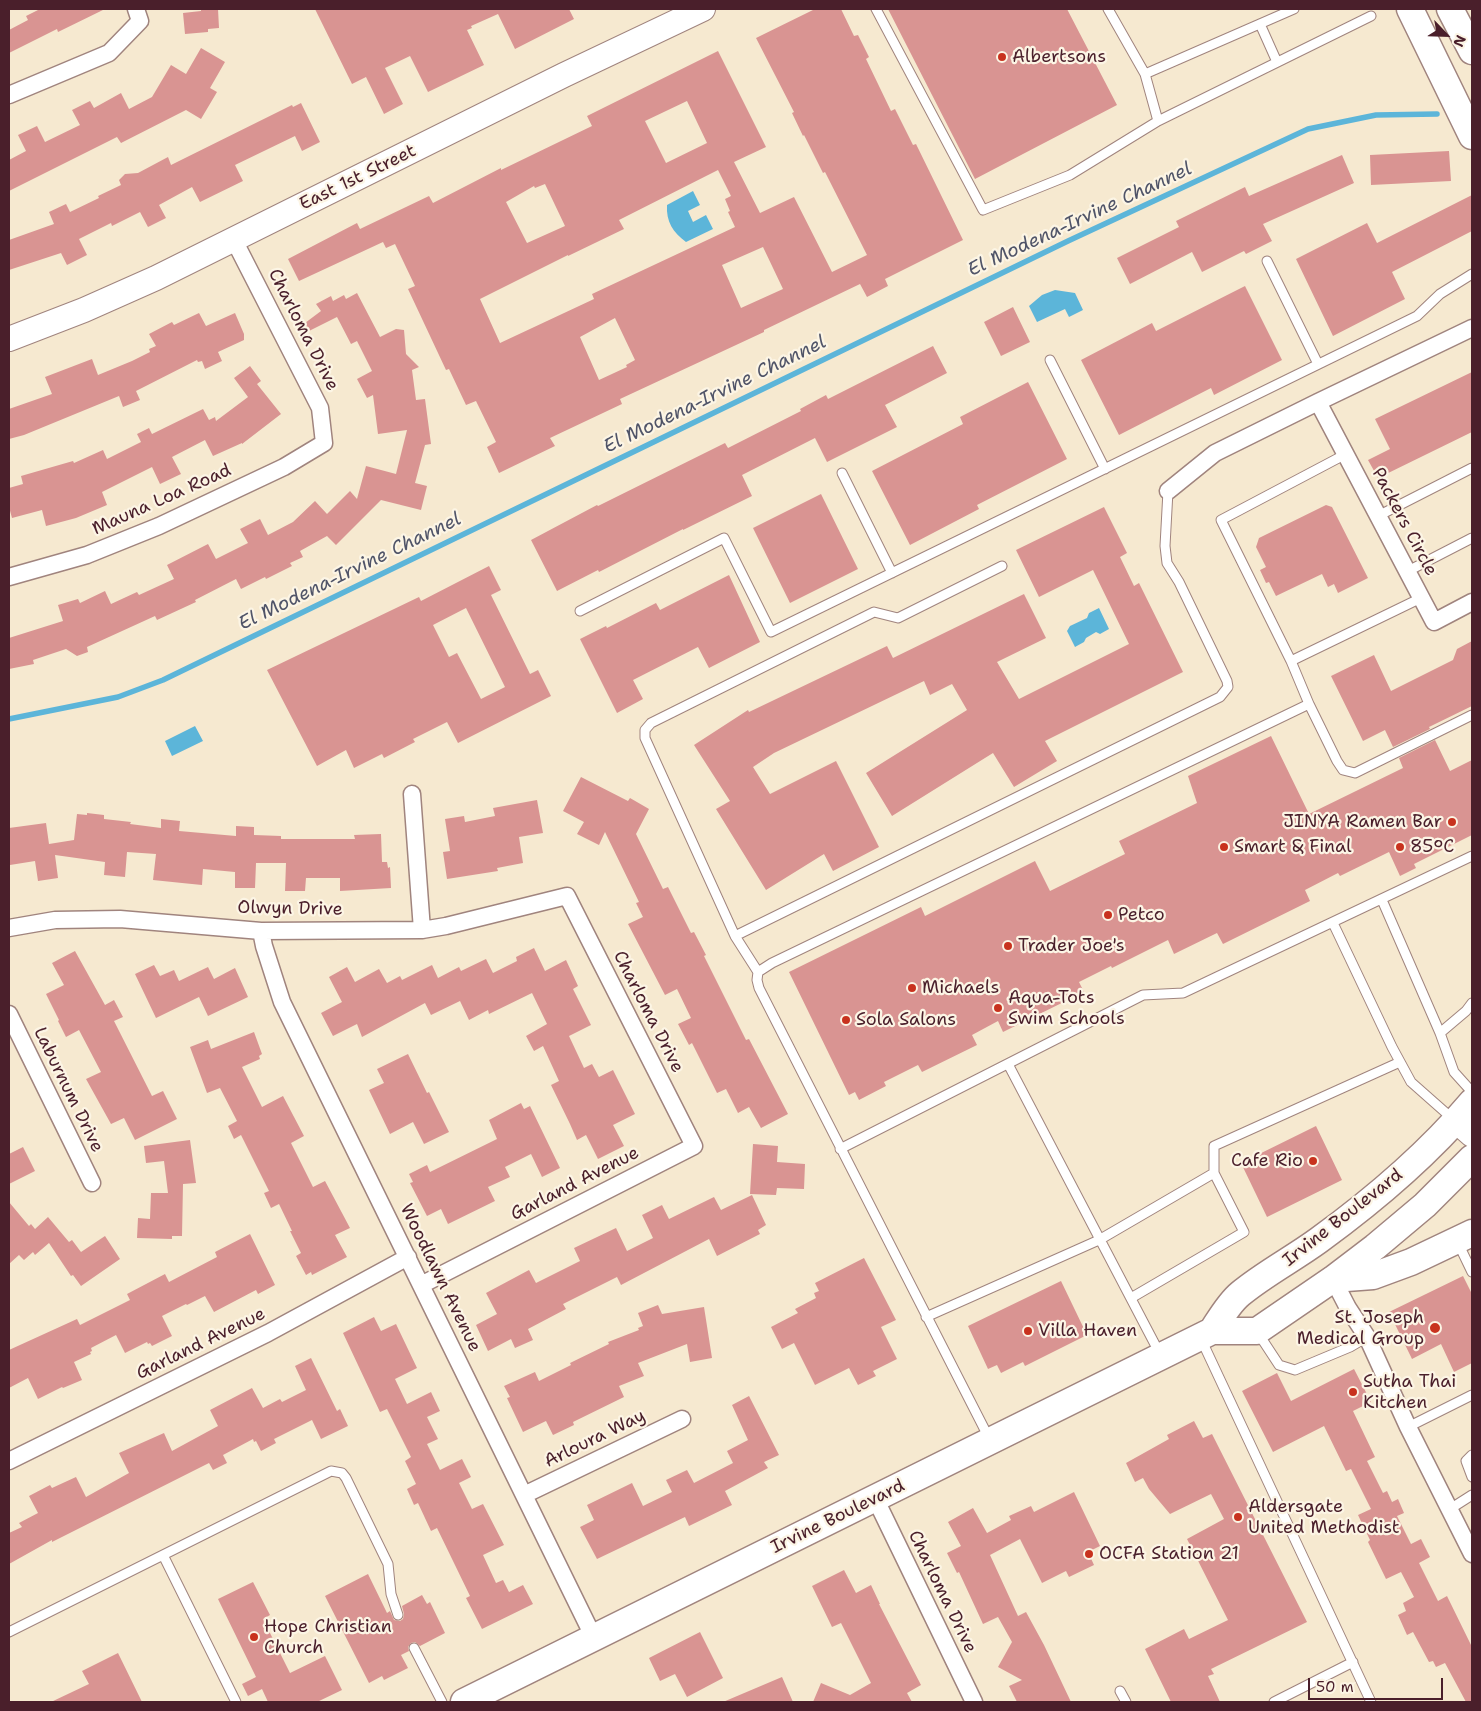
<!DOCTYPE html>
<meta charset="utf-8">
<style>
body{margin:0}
#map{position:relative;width:1481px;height:1711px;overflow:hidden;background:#f6e9d0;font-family:"Shantell Sans",sans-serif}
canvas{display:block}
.frame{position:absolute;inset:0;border:10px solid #4a1f2b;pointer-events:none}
.north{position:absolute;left:1421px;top:10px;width:50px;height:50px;-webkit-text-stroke:4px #fcf5e5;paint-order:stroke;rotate:114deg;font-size:14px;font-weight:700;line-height:20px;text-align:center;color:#4a1f2b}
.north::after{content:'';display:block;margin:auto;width:18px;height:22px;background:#4a1f2b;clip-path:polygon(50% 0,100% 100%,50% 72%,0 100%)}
.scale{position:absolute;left:1308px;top:1678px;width:135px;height:22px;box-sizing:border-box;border:2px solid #4a1f2b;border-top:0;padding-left:6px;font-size:15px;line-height:18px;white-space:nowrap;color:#4a1f2b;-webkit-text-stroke:4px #fcf5e5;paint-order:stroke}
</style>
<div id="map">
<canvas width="1481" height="1711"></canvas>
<div class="frame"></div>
<div class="north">N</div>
<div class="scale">50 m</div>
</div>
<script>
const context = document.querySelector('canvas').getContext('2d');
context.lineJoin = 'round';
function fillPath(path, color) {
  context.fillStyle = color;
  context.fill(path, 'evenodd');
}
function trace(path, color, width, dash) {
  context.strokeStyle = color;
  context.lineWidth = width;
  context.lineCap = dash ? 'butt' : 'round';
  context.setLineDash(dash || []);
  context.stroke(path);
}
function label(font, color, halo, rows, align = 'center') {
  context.font = font + ' "Shantell Sans",sans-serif';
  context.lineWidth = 4.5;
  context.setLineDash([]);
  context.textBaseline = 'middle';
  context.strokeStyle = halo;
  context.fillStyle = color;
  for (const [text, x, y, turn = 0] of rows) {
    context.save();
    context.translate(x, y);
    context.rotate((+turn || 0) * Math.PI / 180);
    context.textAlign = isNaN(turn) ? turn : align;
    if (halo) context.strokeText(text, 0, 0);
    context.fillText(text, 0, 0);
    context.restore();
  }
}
const water = new Path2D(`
 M693,191L700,205L688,211L693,222L706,215L713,229L686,242C673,232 666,222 667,205Z
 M1055,290L1075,293L1083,310L1069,317L1065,309L1037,322L1029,306L1042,295Z
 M1099,608L1109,629L1100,634L1096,632L1086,638L1084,642L1075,647L1067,631L1070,626L1087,618L1089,613Z
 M195,726L203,741L172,756L165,741Z`);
const stream = new Path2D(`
 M9,719L118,697L163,680L1068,241L1308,129L1376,115L1437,114`);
const building = new Path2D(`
 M40,9H105L58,32L57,29L9,53V30L28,20L26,16Z
 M201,9H218L219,28L208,29V32L185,34L183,13L201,11Z
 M315,9H569L574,19L515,49L498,14L471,26L472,28L467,30L484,65L428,92L410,56L385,68L403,104L384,114L366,77L352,84Z
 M815,9H841L854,36L858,35L869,57L866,59L891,111L895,109L913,145L916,144L963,240L885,279L888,286L867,297L860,284L764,330V332L620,399L622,404L550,438L555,446L499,473L487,447L496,442L476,401L466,405L449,369L446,370L408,289L415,286L395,244L386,248L383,242L299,281L288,259L357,223L360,229L429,196L433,203L501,168V170L592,126L587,116L718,51L766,147L734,162L760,213L794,197L832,272L867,255L825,172L823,173L804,135L803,136L792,113L794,112L756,38ZM687,101L707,143L666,163L645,121ZM718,170L731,196L725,199L730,211L728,212L735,227L592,294L594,299L500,343L480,299L568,255V256L624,229L619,220ZM545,184L565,226L527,243L506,202L534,186L535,188ZM763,247L783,289L741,308L722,265ZM615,318L635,360L626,365L627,367L599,380L580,337Z
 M888,9H1067L1117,105L975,179Z
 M201,48L225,62L210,88L217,92L201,119L186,110L121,143L117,137L9,191V160L26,151L18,135L37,126L45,142L80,125L72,110L90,101L94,108L121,93L129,109L152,97L171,65L186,74Z
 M301,103L320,142L302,151L295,136L235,165L243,181L200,202L192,187L159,205L166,218L148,227L140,212L112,226L111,223L79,239L87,255L67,265L61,253L9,270V240L54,224L49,212L66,204L70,212L99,198L98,196L121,185L119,180L125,174L138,173L168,157L171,165L292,105L293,107Z
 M1449,151L1451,181L1371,185L1370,155Z
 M1342,155L1354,183L1263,224L1272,241L1246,254L1244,251L1202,272L1192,252L1130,284L1117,258L1179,227L1176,221L1245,187L1249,196Z
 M1472,195V231L1392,272L1405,299L1333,336L1296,259L1367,223L1377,243Z
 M1245,286L1282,360L1214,395L1211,388L1119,435L1081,360L1152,323L1156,331Z
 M357,293L380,337L396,329L404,330L406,354L419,367L412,370L416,400L425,399L431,444L425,445L415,483L427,486L421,510L381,500L336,545L327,536L300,551L303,557L290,563L292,566L266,579L265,577L241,589L236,579L195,600L196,602L157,620L155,616L87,647L88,652L77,656L66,649L33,660L34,664L9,669V638L63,621L58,605L78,599L80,603L105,591L111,604L137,592L139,595L174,579L167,565L208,544L216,559L248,543L240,529L260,519L268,535L293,522L315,501L327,514L350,491L357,499L366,466L396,474L407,430L378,434L373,395L367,398L357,379L372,371L357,341L351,344L337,317L301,335L297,329L321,311L316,304L331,296L333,301L344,295L346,299Z
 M1013,307L1030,342L1001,356L984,322Z
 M199,313L206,326L235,313L244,334V340L218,352L222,361L205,369L202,361L198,362L197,360L136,391L140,400L123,407L119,396L24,435L9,439V409L52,394L45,377L92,359L98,375L132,361L150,352L149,349L156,346L149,334L172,322L174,325Z
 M933,346L947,373L885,405L897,427L827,462L815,438L742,475L752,496L683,530V529L599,572L598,570L557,591L531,540L597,505L598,506L725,443L728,448L801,411L800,409L826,395L828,399Z
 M250,366L261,381L257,384L281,414L242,444V443L213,456L205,440L172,457L181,474L160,484L152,467L102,492L107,505L76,518L46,526L42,510L12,518L9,507V488L23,484L21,476L73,461L74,463L103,450L107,459L141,442L137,434L149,428L152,434L203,409L209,420L215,417L216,421L248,397L234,378Z
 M1472,372V432L1378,478L1368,460L1390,449L1375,419Z
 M1028,382L1067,459L977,505L979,509L910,545L872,471L963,424L960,417Z
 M821,494L858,569L790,603L753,528Z
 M1326,505L1332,507L1368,578L1338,593L1334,584L1328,587L1322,574L1276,596L1269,582L1266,583L1260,570L1266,567L1256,547L1259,538Z
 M1104,507L1127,553L1120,557L1134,586L1139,583L1183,672L1045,741L1057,761L1014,787L993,753L892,816L866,773L967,710L952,684L930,695L924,681L774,753L753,767L770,794L836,761L879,847L833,871L824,854L766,890L716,809L730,801L694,745L748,710L749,712L887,646L893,658L1024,594L1046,638L997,662L1019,699L1129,644L1093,570L1039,597L1016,550Z
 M489,566L501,590L491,595L530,674L538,670L551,696L458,743L447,722L413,739L415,742L384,758L382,754L354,768L346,750L317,766L267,670L419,597L421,601ZM466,608L505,687L481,699L457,653L449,657L433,625Z
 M729,575L760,642L709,668L698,647L633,680L643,699L617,713L580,639L606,626L607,628L656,603L660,610Z
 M1472,641V706L1429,727L1430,729L1393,747L1385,730L1363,741L1331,676L1374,655L1391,691L1453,660L1457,649Z
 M1271,736L1309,814L1403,768L1399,758L1435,740L1450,771L1472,760V835L1414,864L1416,868L1400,876L1389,852L1340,876L1338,873L1305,890L1310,901L1223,944L1217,933L1174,954L1168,940L1112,968L1111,966L1079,982L1084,992L1003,1032L998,1021L972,1035L977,1045L922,1072L918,1065L884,1082L886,1086L859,1100L855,1092L849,1095L789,972L921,907L925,916L1035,861L1050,891L1125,854L1119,841L1197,803L1188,776Z
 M581,777L628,801L630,798L649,809L636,834L663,889L668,887L691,933L694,932L706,955L704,956L746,1040L749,1039L788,1114L761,1128L749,1107L738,1113L726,1089L717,1093L692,1043L689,1045L678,1024L691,1018L677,989L665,995L628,924L643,917L636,903L639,902L605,832L599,845L577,834L584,822L563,811Z
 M537,800L543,833L519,837L523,863L497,868L498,871L447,879L443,852L450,851L445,819L464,816L465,822L495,816L493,808Z
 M87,813L104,815V819L131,822L130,824L161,828V819L180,821L179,831L236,836V826L254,827V835L281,836V839H355L354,835L381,834L382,862H387L388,868L390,867L391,888L340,891V878H306L305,891H285L286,863H256L255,888H235V872L203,869L202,885L182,883L153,880L156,854L127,852L125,877L104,875L105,862L55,855L58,878L38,881L35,861L10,865L9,828L46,823L49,844L74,840L77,814L87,815Z
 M534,948L545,971L566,960L578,986L573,989L591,1025L569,1036L584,1068L592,1064L599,1077L613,1070L635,1114L613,1125L624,1146L598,1159L586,1135L577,1140L570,1124L551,1085L559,1081L543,1046L534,1051L526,1036L547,1024L532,993L489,1014L488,1010L469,1020L460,1001L431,1015L425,1003L362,1037L357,1024L333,1036L321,1013L342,1002L329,977L347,967L355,982L379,969L387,983L400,976L402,980L432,965L438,978L459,967L461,971L486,959L493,973L517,961L516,957Z
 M75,951L105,1005L114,1000L123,1017L114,1021L152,1096L163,1091L177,1119L135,1140L124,1118L111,1124L86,1079L101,1072L79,1030L66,1037L58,1021L59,1020L46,994L64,985L52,963Z
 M154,965L160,976L174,970L179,981L208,967L214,979L235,968L248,997L208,1016L199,997L156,1018L135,974Z
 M254,1032L262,1054L259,1056L260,1059L242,1067L262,1107L283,1096L304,1136L291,1143L313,1187L325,1181L350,1228L335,1235L347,1257L312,1275L311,1272L306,1275L296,1256L301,1253L290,1231H292L279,1204L271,1208L264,1193L269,1191L241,1135L234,1139L228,1126L237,1121L220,1088L207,1093L190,1047L208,1040L211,1049Z
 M408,1054L427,1093L429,1092L449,1132L424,1144L413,1122L390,1134L369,1090L384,1083L377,1069Z
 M521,1103L524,1109L530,1106L560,1168L542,1177L531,1154L505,1167L510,1177L488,1187L495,1201L448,1224L441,1209L427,1216L410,1183L413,1182L409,1174L427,1165L430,1172L497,1139L489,1120Z
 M1316,1126L1342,1180L1267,1217L1241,1163Z
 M190,1140L196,1183L183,1184L182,1236H172V1239L137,1238L138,1218L150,1219L151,1193H168L164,1161L146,1163L144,1146Z
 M753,1144L778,1146L777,1162L805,1164L804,1189L777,1188L776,1195L750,1194Z
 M23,1147L35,1171L9,1184V1154Z
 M752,1195L766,1225L758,1230L760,1234L717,1256L709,1239L621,1285L617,1277L563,1304L566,1309L528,1329L533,1340L515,1348L511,1339L488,1351L476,1325L497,1314L486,1293L529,1270L536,1283L580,1261L574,1248L616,1228L627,1251L653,1238L642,1215L662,1205L669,1219L714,1197L721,1210Z
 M9,1202L29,1226L31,1224L35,1229L48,1217L69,1242L72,1240L81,1252L105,1236L120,1259L81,1286L73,1275L71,1276L49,1243L35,1255L33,1252L24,1260L19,1255L9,1264Z
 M250,1234L275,1285L258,1294L256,1290L214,1312L205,1296L187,1305L186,1304L162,1316L172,1336L152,1346L150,1343L148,1344L147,1342L125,1353L116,1335L91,1348L92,1351L90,1352L91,1354L74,1362L82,1380L63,1388L62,1387L38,1399L28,1378L9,1388V1350L77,1319L80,1325L130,1300L127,1294L165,1274L169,1282L217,1257L215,1252Z
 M864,1258L896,1320L881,1327L897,1359L873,1371L876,1376L858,1385L849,1368L815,1385L794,1343L782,1349L771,1327L798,1313L795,1309L816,1298L814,1293L819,1291L815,1283Z
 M1463,1276L1472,1294V1363L1454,1372L1441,1344L1412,1359L1389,1312Z
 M1061,1281L1087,1335L1025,1366L1023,1362L1001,1373L997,1365L988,1369L968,1326Z
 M658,1305L662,1314L704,1307L712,1358L690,1362L687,1344L638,1363L644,1376L619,1386L624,1397L573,1422L574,1425L553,1435L546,1421L523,1432L507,1398L510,1397L504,1386L535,1372L539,1381L571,1365L570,1363L609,1344L608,1342L639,1330L638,1328L643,1326L638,1313Z
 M374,1317L381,1331L396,1324L417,1368L395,1379L407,1404L431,1392L440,1411L427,1417L438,1439L427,1444L440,1470L462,1459L471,1477L459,1483L472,1509L483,1504L504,1545L483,1555L496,1583L503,1580L509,1592L523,1585L533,1604L482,1629L466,1598L470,1596L437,1528L431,1531L418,1503L414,1505L407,1489L416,1484L405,1461L411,1457L387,1409L380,1412L343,1333Z
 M311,1358L337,1411L340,1409L348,1426L321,1439L312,1420L274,1439L276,1443L261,1451L256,1441L254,1442L253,1439L223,1455L227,1463L213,1470L209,1463L52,1542V1540L9,1564V1533L22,1527L19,1523L38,1513L29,1496L50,1485L52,1488L76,1477L86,1497L129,1473L119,1453L164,1433L172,1451L218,1426L210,1410L252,1388L263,1408L280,1399L282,1402L306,1390L295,1366Z
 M1354,1369L1371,1402L1353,1411L1375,1457L1367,1461L1383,1493L1387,1491L1392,1502L1398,1499L1404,1513L1397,1516L1411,1544L1421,1539L1430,1557L1419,1563L1438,1601L1447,1596L1472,1647V1702H1466L1445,1663L1436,1667L1433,1661L1429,1662L1413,1632L1407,1635L1398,1615L1406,1611L1403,1603L1414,1597L1401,1572L1386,1579L1368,1542L1370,1540L1358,1515L1371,1509L1351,1469L1346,1471L1324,1426L1273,1452L1242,1391L1277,1373L1291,1401Z
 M749,1396L779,1455L764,1462L768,1468L725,1491L732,1505L689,1526L685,1517L597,1559L580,1527L594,1520L587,1505L632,1483L643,1506L672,1492L666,1480L687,1470L694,1483L733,1463L727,1451L748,1440L732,1405Z
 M1194,1421L1203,1438L1212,1434L1307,1622L1211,1669L1214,1674L1208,1676L1220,1702H1171L1145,1649L1184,1629L1189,1639L1228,1620L1187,1539L1224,1519L1211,1494L1170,1514L1149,1489L1143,1478L1135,1482L1126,1463L1169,1439L1167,1435Z
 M1074,1492L1100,1546L1088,1552L1094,1565L1069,1577L1066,1571L1042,1583L1020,1539L990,1555L1018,1616L1026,1612L1044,1645L1071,1702H1017L1009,1686L1022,1680L998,1667L1012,1642L998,1617L983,1624L959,1572L957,1573L947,1553L961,1546L948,1522L973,1508L987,1533L1011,1520L1009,1516L1031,1506L1034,1512Z
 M844,1570L856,1593L871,1585L880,1604H879L921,1685L907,1693L912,1702H813L821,1683L850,1695L871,1683L841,1623L832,1627L812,1586Z
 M368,1574L387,1613L390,1611L394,1620L400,1621L403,1619L404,1614L402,1606L422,1595L427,1604L430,1602L445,1633L420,1646L415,1642L411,1643L408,1647L409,1651L401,1655L408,1668L384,1680L382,1676L369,1683L325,1596Z
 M253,1582L270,1615L263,1619L290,1673L325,1656L342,1690L317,1702H268L262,1689L248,1696L242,1684L256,1677L218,1599Z
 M700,1632L723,1678L687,1697L675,1674L660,1681L649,1658Z
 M118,1653L142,1702H51L89,1684L82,1671Z
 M782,1677L793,1702H723Z`);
const service = new Path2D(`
 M876,9L983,210L1070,175L1158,121L1145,74
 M1108,9L1145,74L1294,9
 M1260,24L1277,62
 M1158,121L1371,16
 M1267,261L1318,364
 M1050,360L1105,469
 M842,473L892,573
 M1378,516L1472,468
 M1002,566L898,618L874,612L651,723L645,730V738L735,936L1220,697L1228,687L1227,681L1179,582L1167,563L1165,546L1168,491
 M1408,571L1472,538
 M580,611L724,538L771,632L1417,316L1440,294L1472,274
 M1291,661L1221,520L1346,454
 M1309,704L1291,661L1421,598
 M1382,900L1440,1033L1454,1072L1472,1092
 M1333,923L1392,1047L1411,1082L1454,1120
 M735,936L758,972L757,980L759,988L989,1438
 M758,972L772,963L1309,704L1337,761L1343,770L1355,773L1472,715
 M1440,1033L1466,1011L1472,1003
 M1008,1064L1160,1354
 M840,1149L1143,995L1183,993L1472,856
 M1458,1243L1472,1272
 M1131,1298L1244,1232L1214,1173
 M926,1317L1099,1240L1214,1173V1146L1400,1062
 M1258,1333L1279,1365L1295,1370L1350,1347L1367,1337
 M1201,1339L1371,1702
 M1408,1427L1472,1395
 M1472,1455L1466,1461L1472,1477
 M1450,1509L1472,1495
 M163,1555L236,1702
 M9,1632L331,1471L342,1473L346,1478L388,1564L391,1594L398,1615
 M414,1648L442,1702
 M1120,1691L1126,1702
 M1274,1702L1353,1662`);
const minor = new Path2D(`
 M9,95L109,53L140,21L136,9
 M1318,402L1434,622L1472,602
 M1168,491L1215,453L1318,402L1472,328
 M9,577L87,555L159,526L284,467L324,443L320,408L234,240
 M412,794L422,930
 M9,928L55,920L120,919L261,931L422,930L446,926L567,896L694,1146L421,1285
 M261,931L264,946L282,1002L594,1638
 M9,1014L92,1183
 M1333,1279L1348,1308L1367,1337L1408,1427L1472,1554
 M9,1461L268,1333L408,1257
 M524,1495L682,1419
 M875,1498L974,1702`);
const secondary = new Path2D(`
 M9,339L84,310L156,278L564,75L703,9
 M1456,1121L1472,1135`);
const primary = new Path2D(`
 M1410,9L1472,136
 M1450,9L1472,51
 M1333,1279L1373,1276L1411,1262L1472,1233
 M1212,1331C1220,1319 1229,1303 1240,1294C1264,1274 1293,1259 1319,1240C1374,1200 1428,1154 1472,1102
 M464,1702L1212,1331H1257L1333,1279L1375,1247L1425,1205L1472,1158`);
const markers = [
 [1002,57,5,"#c8321e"],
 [1452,822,5,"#c8321e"],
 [1224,847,5,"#c8321e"],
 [1400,847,5,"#c8321e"],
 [1108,915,5,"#c8321e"],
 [1008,946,5,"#c8321e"],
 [912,988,5,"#c8321e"],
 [998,1008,5,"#c8321e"],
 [846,1020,5,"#c8321e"],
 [1313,1161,5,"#c8321e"],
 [1435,1328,6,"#c8321e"],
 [1028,1331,5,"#c8321e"],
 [1353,1392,5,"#c8321e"],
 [1238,1517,5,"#c8321e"],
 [1089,1554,5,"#c8321e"],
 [254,1637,5,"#c8321e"]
];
const poiNames = [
 ["Albertsons",1012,57],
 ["JINYA Ramen Bar",1442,822,"right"],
 ["Smart & Final",1234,847],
 ["85°C",1410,847],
 ["Petco",1118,915],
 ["Trader Joe's",1018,946],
 ["Michaels",922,988],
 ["Aqua-Tots",1008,998],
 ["Swim Schools",1008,1019],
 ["Sola Salons",856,1020],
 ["Cafe Rio",1303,1161,"right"],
 ["St. Joseph",1424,1318,"right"],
 ["Medical Group",1424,1339,"right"],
 ["Villa Haven",1038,1331],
 ["Sutha Thai",1363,1382],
 ["Kitchen",1363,1403],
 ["Aldersgate",1248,1507],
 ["United Methodist",1248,1528],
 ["OCFA Station 21",1099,1554],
 ["Hope Christian",264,1627],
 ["Church",264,1648]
];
const streetNames = [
 ["East 1st Street",358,178,-26],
 ["Charloma Drive",303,330,63],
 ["Mauna Loa Road",162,500,-24],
 ["Packers Circle",1404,522,62],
 ["Olwyn Drive",290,909,1],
 ["Charloma Drive",648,1012,63],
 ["Laburnum Drive",68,1090,64],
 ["Garland Avenue",575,1184,-27],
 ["Irvine Boulevard",1343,1218,-38],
 ["Woodlawn Avenue",440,1278,64],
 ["Garland Avenue",201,1344,-26],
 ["Arloura Way",595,1439,-26],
 ["Irvine Boulevard",838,1517,-26],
 ["Charloma Drive",942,1592,64]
];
const waterNames = [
 ["El Modena-Irvine Channel",1080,220,-25],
 ["El Modena-Irvine Channel",715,395,-26],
 ["El Modena-Irvine Channel",350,572,-26]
];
fillPath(water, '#5cb5d9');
trace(stream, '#5cb5d9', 5.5);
fillPath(building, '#d99492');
trace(service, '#a0847e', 11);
trace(minor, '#a0847e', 19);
trace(secondary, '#a0847e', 26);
trace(primary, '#a0847e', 29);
trace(service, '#fff', 9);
trace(minor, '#fff', 16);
trace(secondary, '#fff', 24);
trace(primary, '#fff', 26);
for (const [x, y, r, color] of markers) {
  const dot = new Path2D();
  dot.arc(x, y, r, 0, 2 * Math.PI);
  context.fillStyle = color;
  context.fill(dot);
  trace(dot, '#fcf5e5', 2);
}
label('18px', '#4a1f2b', '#fcf5e5', poiNames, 'left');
label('18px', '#4a1f2b', '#fcf5e5', streetNames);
label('italic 19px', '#505468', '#fcf5e5', waterNames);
</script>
